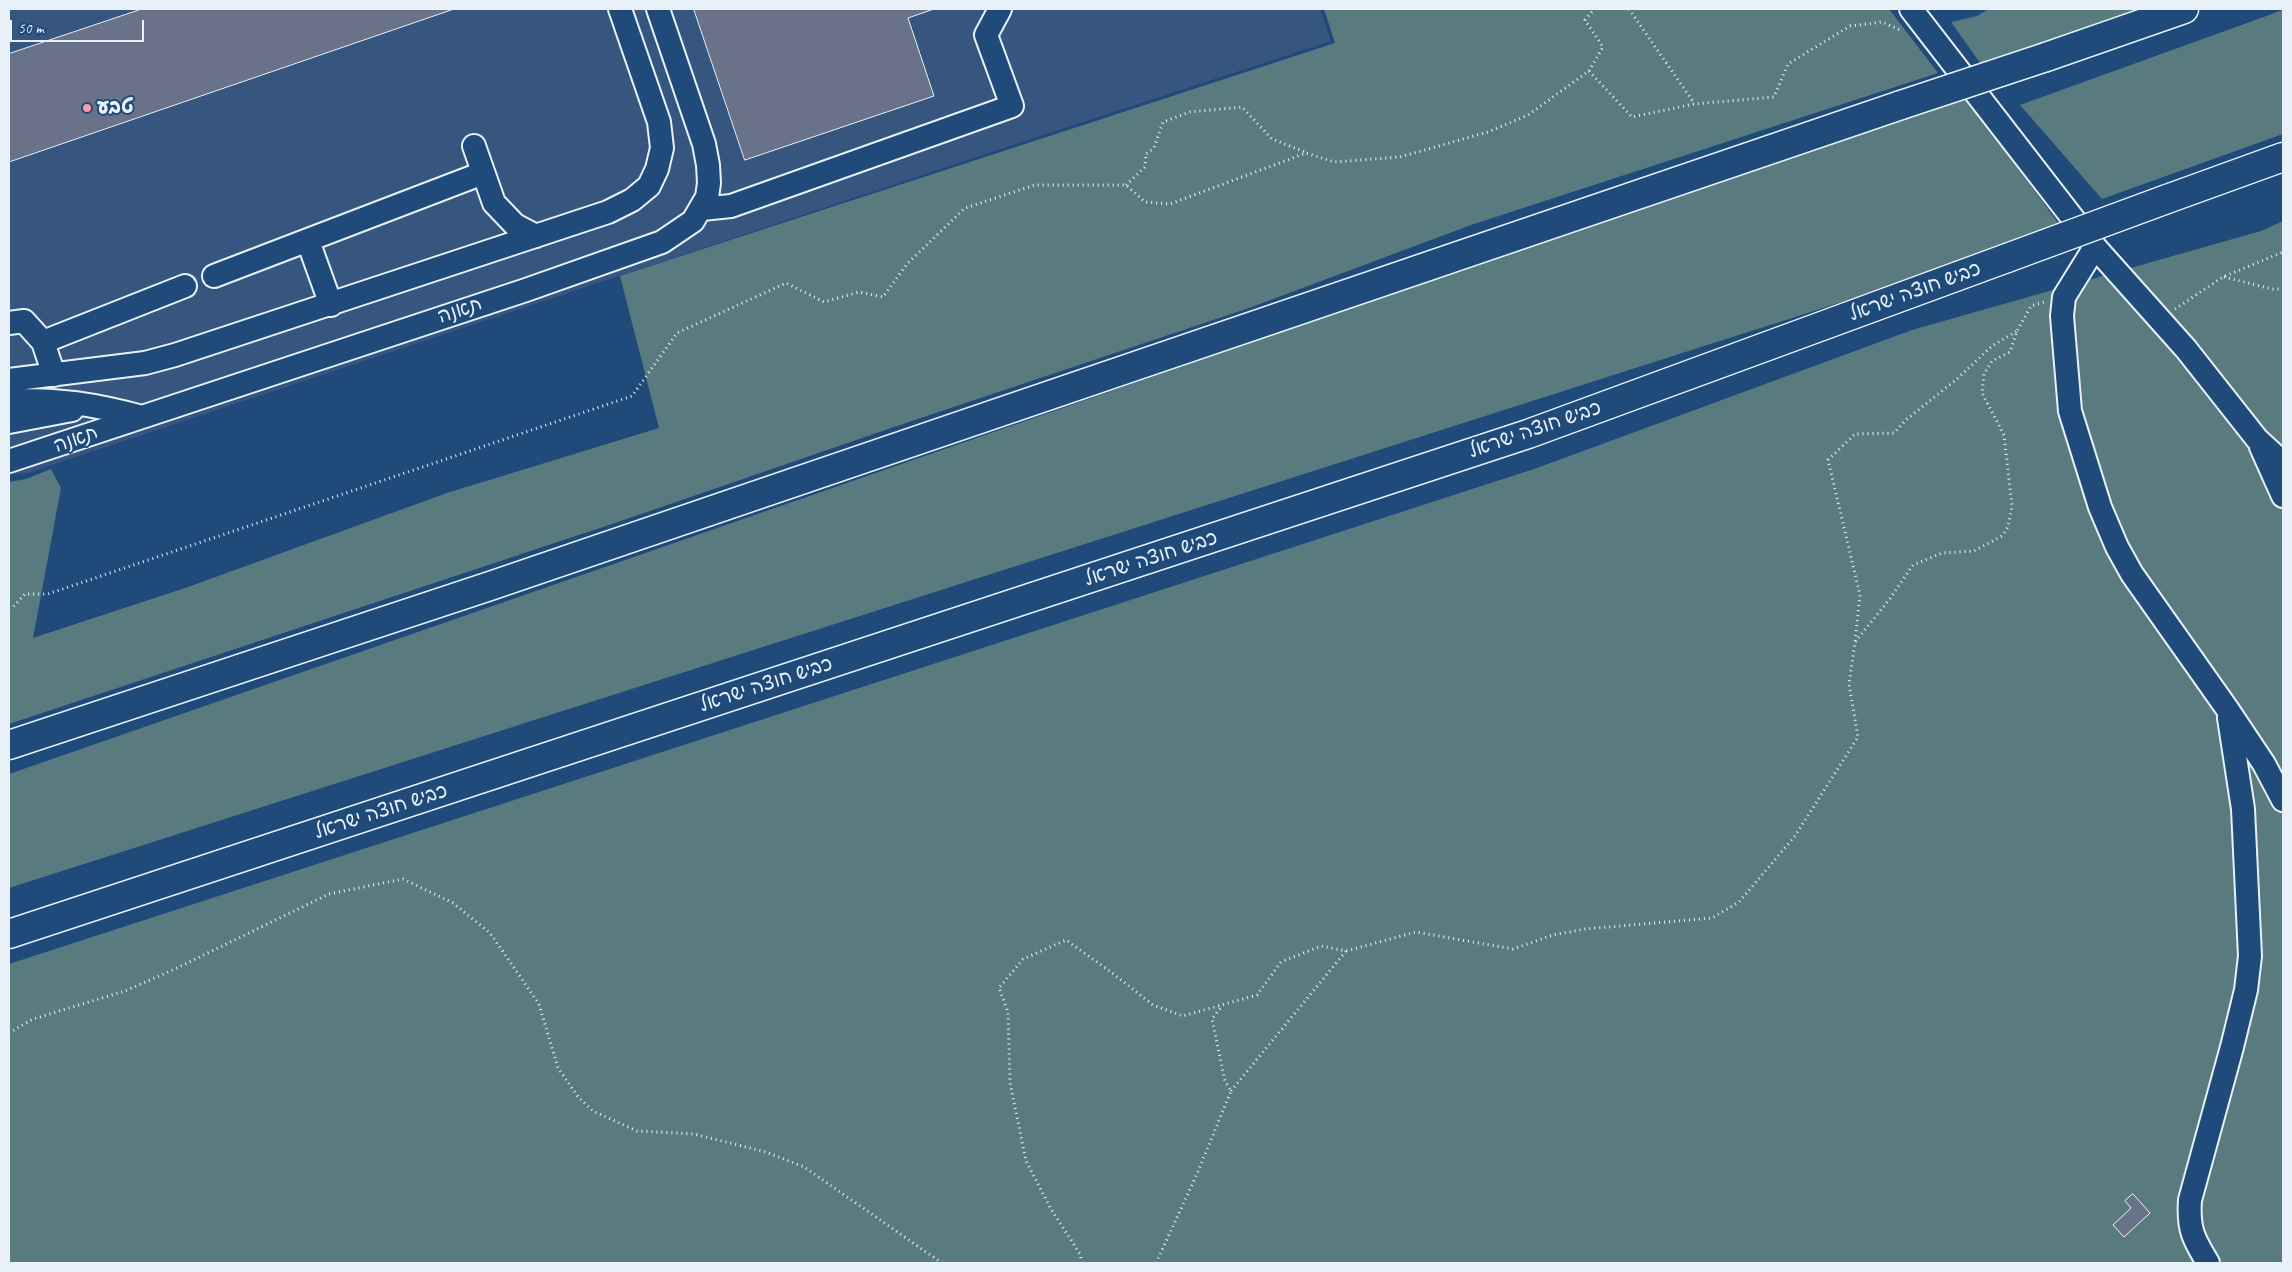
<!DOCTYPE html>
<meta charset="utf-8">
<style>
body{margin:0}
#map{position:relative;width:2292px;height:1272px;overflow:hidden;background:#1f4a7a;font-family:Caveat,sans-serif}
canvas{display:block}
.frame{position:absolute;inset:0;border:10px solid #e8f1f8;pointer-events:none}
.scale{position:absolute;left:10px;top:20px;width:134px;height:22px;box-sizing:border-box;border:2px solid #e8f1f8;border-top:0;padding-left:6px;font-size:15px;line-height:18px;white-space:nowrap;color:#e8f1f8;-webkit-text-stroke:4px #1f4a7a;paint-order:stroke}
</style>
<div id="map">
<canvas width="2292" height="1272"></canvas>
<div class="frame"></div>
<div class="scale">50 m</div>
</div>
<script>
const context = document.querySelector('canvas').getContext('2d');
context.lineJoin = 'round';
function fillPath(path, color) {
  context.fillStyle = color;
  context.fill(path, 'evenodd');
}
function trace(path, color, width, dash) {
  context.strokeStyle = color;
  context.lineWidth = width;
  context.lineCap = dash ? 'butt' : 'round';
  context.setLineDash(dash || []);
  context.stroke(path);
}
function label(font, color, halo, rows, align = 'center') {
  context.font = font + ' Caveat,"Playpen Sans Hebrew",sans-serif';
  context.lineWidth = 4;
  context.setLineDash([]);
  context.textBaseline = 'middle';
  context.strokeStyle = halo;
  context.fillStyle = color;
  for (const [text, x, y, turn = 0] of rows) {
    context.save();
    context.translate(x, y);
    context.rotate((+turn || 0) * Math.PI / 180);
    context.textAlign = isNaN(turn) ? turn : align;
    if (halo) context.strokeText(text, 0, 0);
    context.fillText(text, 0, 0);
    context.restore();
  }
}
const built = new Path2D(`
 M9,9H1320L1331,41L1034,138L28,473L9,475Z`);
const green = new Path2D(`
 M1324,9H1889L1938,73L1471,225L1249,308L894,427L615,523L9,724V482L26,479L51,469L61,488L33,638L188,587L447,493L659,428L620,276L1335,43Z
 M1989,9H2152L1983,67L1951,22L1977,16Z
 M2283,10V134L2102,199L2020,105Z
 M1964,95L2064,231L9,888V774Z
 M2283,221V1263H9V964L1537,468L1912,330L2261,231Z`);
const building = new Path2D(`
 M142,9H454L9,162V54Z
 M694,9H934L908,18L934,96L745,160Z
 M2133,1194L2150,1213L2124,1237L2113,1225L2131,1208L2125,1201Z`);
const path = new Path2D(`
 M1629,9L1694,103
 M1589,71L1603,47L1585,20L1594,9
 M1126,185L1145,167L1146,154L1154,148L1163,122L1190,112L1242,107L1272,139L1305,152
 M2224,277L2272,289H2283
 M2175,309L2223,277L2283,252
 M9,608L13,607L25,594H48L632,396L677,333L786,283L824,302L859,292L883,297L907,264L965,208L1035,185H1126L1145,202L1170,204L1306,153L1334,162L1400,157L1488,132L1528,115L1589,71L1632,117L1694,104L1774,97L1788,64L1850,26L1882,22L1900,30
 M1855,641L1860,595L1828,460L1855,434L1894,433L1907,419L1957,379L1992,346L2017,331
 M9,1033L33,1019L125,991L175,969L329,894L403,879L453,903L490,933L539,1004L558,1068L579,1098L593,1111L637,1131L694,1134L766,1152L804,1167L942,1263
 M1231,1091L1346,951
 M1082,1263L1080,1254L1051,1209L1026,1161L1010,1083L1008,1012L999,988L1023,959L1066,940L1111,972L1153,1005L1183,1016L1257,995L1281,962L1321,946L1346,951L1416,932L1513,949L1553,935L1585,929L1712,918L1739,902L1795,836L1858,737L1849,684L1855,642L1889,600L1913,565L1942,553L1974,551L2002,536L2008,527L2012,506L2004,435L1982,393L1984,374L1992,361L2010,352L2017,331L2031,306L2044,302
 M1156,1263L1197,1174L1231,1091L1225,1081L1212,1019L1222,1006`);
const minor = new Path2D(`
 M1911,9L2095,247L2186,349L2257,439L2283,463
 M474,146L494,203L515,225L536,236
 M702,209L731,206L1012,106L986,35L1000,9
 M308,241L331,305
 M2095,247L2064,297L2062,316L2070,411L2100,507L2117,547L2132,574L2228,710L2264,764L2283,800
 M214,276L483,173
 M9,323L24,321L43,342
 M54,375L43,342L185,286
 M9,380L145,363L175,355L608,212L632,200L649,186L657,169L662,148L659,122L620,9
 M9,400C60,399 93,404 142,417
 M9,422L72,410
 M2261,447L2283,496
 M9,461L526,290L662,242L693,221L707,197L709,183L708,165L704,144L658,9
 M2208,1263C2193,1238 2188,1229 2190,1200L2232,1047L2246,990L2250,956L2243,809L2229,718`);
const highway = new Path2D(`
 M2046,57L2184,9
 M2167,199L2283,157
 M9,745L490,586L1901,105
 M9,934L1528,434L2007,258`);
const highwayBridge = new Path2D(`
 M1901,105L2046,57
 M2007,258L2167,199`);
const markers = [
 [87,108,5,"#ff9aa2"]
];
const poiNames = [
 ["טבע",97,108]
];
const streetNames = [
 ["כביש חוצה ישראל",1915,292,-20],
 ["תאנה",460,311,-18],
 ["כביש חוצה ישראל",1535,430,-19],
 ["תאנה",76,440,-19],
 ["כביש חוצה ישראל",1151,559,-18],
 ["כביש חוצה ישראל",766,685,-18],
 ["כביש חוצה ישראל",381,812,-18]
];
fillPath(built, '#36567f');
fillPath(green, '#597b80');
fillPath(building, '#6a728a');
trace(building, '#e8f1f8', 1);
trace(minor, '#e8f1f8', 26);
trace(highway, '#e8f1f8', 31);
trace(path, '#e8f1f8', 3, [1, 4]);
trace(minor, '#1f4a7a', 22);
trace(highway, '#1f4a7a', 28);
trace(highwayBridge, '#e8f1f8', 31, []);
trace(highwayBridge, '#1f4a7a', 28);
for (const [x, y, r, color] of markers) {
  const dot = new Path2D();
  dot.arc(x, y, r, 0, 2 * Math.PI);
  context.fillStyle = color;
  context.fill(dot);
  trace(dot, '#1f4a7a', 2);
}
label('bold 20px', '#e8f1f8', '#1f4a7a', poiNames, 'left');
label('20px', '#e8f1f8', '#1f4a7a', streetNames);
</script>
